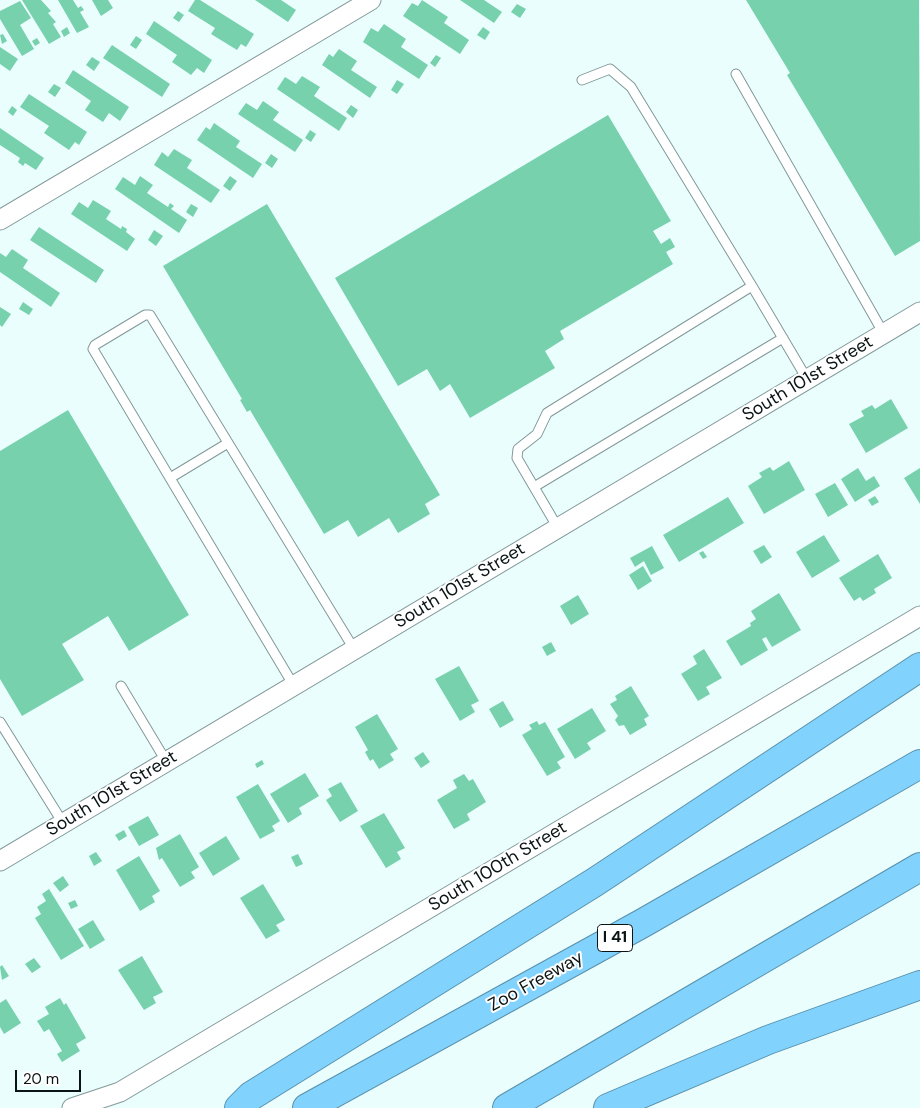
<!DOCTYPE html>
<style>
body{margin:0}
#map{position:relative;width:920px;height:1108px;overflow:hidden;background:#eafefe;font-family:"DM Sans",sans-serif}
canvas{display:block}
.scale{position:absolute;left:15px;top:1070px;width:66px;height:22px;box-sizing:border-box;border:2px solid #0b1414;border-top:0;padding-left:6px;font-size:15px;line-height:18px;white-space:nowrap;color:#0b1414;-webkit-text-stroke:4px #fff;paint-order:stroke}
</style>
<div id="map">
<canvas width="920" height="1108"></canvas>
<div class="scale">20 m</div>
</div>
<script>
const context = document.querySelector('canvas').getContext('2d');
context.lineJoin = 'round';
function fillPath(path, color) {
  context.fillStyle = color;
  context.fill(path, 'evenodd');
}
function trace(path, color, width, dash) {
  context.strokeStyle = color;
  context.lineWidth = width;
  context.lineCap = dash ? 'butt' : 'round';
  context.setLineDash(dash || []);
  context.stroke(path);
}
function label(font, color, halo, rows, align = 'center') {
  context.font = font + ' "DM Sans",sans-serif';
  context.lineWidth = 4;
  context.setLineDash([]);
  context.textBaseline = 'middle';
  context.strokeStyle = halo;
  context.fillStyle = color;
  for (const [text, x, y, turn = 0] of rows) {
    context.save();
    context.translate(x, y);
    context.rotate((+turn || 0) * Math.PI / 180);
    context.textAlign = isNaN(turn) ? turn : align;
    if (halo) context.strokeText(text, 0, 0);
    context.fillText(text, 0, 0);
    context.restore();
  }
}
const building = new Path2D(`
 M22,0H41L51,11L48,13L56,22L53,24L61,37L49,44Z
 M58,0H73L78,8L81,6L84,10L80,12L89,27L77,33Z
 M92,0H108L113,8L101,16Z
 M195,0H200L254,34L246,47L241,44L237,50L211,34L215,28L188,11Z
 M255,0H281L296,10L288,22Z
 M422,0L448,17L444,23L469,40L460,54L403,16L412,3L418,6Z
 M460,0H484L502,12L494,23Z
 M746,0H919L920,241L895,256L787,75L790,73Z
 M20,1L31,18L20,25L34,49L22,56L0,19V11Z
 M517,4L526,9L520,18L511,12Z
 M178,11L184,15L179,22L173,18Z
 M154,21L212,60L204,73L197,68L191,75L172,62L177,55L146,34Z
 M384,24L406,39L401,47L428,65L419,79L363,42L371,28L378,32Z
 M67,27L70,33L64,37L61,31Z
 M483,27L490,32L485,40L477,35Z
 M3,34L7,41L2,44L0,35Z
 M136,36L142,40L136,49L130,45Z
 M37,38L40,43L35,46L32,41Z
 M112,45L170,84L162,97L103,58Z
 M0,47L18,59L10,71L0,64Z
 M339,49L357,61L351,70L377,87L370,98L322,65L329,54L333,57Z
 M436,55L441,58L435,67L430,63Z
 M92,57L100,62L94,71L86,65Z
 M73,70L129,107L120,121L109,113L103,122L85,110L91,101L65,83Z
 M302,76L320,87L314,96L347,118L339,131L277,89L285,77L296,84Z
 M397,80L404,84L397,94L391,90Z
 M54,84L61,88L55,97L48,92Z
 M29,94L87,132L79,145L75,142L69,150L44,133L49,126L20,107Z
 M263,101L279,112L273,120L303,140L295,152L238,114L246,103L257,110Z
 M351,105L358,110L353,118L346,112Z
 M12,106L17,110L13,116L8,112Z
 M608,115L671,221L653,231L661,244L670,238L675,247L666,252L673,264L560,331L564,339L545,351L555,368L470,418L450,384L440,391L427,369L398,386L335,278Z
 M214,123L240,141L236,147L262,164L253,178L197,140L206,127L210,130Z
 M0,128L44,158L36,170L25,163L23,166L18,162L20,158L0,145Z
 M310,130L316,134L311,142L305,138Z
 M174,149L192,160L187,168L220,190L211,203L154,165L162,152L168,157Z
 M271,154L278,159L272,168L265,163Z
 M140,176L153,185L147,193L168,207L170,203L174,206L171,209L187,220L179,233L115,189L123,177L135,185Z
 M230,176L237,181L230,191L223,186Z
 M93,200L111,211L106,219L121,229L122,226L127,229L126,232L135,239L127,251L71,214L79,202L88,208Z
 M191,204L198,208L193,217L186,212Z
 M267,204L440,495L425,504L430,514L398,533L389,518L358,537L348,520L324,534L250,410L247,412L240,400L242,399L163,266Z
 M39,227L104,270L96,283L30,240Z
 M154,230L163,236L156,246L148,240Z
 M12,249L28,260L23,268L60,293L51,307L0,272V253L6,257Z
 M23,302L33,309L29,315L19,309Z
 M0,307L11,314L2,327L0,325Z
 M891,399L908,428L866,453L849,424L864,416L861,411L872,405L875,409Z
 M68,410L189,615L129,651L108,616L62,644L84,680L22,716L0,679V451Z
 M789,461L805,490L764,514L748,486L762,477L759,473L770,467L773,471Z
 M858,468L866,481L874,476L880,486L855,502L841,479Z
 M920,468V504L904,478Z
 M835,483L848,505L828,517L815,494Z
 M875,496L879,502L872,506L868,500Z
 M728,497L744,523L679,562L663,535Z
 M824,535L840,561L812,578L796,552Z
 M764,545L772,557L761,564L753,551Z
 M652,546L664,568L651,575L644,561L635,567L630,558Z
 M703,551L707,557L703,559L699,553Z
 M878,554L892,578L874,589L876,593L863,601L860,597L854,601L839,578Z
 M643,566L652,581L638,590L629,575Z
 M779,593L801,630L772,647L766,637L762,639L768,650L741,666L726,641L751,626L750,623L756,619L751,611Z
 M578,595L589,614L571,625L560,606Z
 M551,642L556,651L547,656L542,647Z
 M704,649L722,678L706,687L710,694L698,701L681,674L697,664L693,656Z
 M459,666L479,701L471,705L475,712L460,721L435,679Z
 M631,686L649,716L644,719L647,725L630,735L624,725L619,726L615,720L618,716L610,704L617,700L615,696Z
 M503,701L514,720L500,728L489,709Z
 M592,708L606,731L587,743L591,749L575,759L557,729Z
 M377,714L398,749L390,754L394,760L379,769L373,759L370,761L365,752L368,750L355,727Z
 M537,721L539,725L545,722L565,757L557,762L561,768L547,776L522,735L532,729L529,725Z
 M423,752L430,762L421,768L414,758Z
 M262,760L264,764L257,768L255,764Z
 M305,773L319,796L299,808L302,814L288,823L270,794Z
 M464,774L469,781L473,779L486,802L467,814L470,820L454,829L437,800L457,788L453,780Z
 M341,782L358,811L340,822L326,800L332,796L328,789Z
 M258,784L280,821L272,826L275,831L260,839L236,797Z
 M384,813L405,848L397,852L401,859L386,868L360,826Z
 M148,816L159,835L139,846L128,827Z
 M124,830L127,836L119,841L115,835Z
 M180,834L199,867L191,872L195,878L180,887L162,858L159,860L156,848Z
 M226,836L240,859L213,876L199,853Z
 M96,852L102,861L94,866L89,856Z
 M298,854L303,864L296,867L291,857Z
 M139,856L160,891L152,896L155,902L140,911L116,870Z
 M63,876L69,885L60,892L53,883Z
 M263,884L285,920L276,925L280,931L266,939L240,898Z
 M49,889L84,946L61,960L35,918L41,914L37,907L46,901L42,894Z
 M75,900L78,906L71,909L68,903Z
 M93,920L105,940L90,949L78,929Z
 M142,956L163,992L153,997L156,1003L144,1010L118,970Z
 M34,958L41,967L32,973L25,964Z
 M2,965L9,976L2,980L0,967Z
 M60,998L64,1005L66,1003L86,1038L76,1044L80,1051L62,1062L57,1054L62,1051L49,1029L44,1032L37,1021L49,1014L45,1007Z
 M6,999L21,1023L4,1034L0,1027V1003Z`);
const lane = new Path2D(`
 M736,74L884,334
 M582,80L610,69L631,87L752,286
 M170,478L228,443
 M534,487L783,338
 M558,528L517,458L518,449L537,434L547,413L752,286L807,379
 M121,686L166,761
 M294,686L93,349L95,345L145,315H150L354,649
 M0,722L63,823`);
const street = new Path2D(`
 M0,220L371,0
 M0,861L920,312
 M72,1108L120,1092L920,616`);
const highway = new Path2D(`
 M239,1108L251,1096L595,882L920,667
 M307,1108L643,923L920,764
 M507,1108L920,867
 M608,1108L768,1040L920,985`);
const shields = [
 [615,938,35]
];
const shieldNames = [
 ["I 41",615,938]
];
const streetNames = [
 ["South 101st Street",808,379,-31],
 ["South 101st Street",460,586,-31],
 ["South 101st Street",112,794,-31],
 ["South 100th Street",498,867,-31],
 ["Zoo Freeway",536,982,-29]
];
fillPath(building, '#77d1ad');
trace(lane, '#829899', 11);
trace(street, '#829899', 21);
trace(highway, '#5890ab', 30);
trace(lane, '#fff', 9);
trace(street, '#fff', 19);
trace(highway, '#81d2fd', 28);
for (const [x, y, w] of shields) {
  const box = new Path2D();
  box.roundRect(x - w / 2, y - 13.5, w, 27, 4);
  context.fillStyle = '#fff';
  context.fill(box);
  trace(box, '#0b1414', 1);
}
label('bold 16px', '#0b1414', null, shieldNames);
label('18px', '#0b1414', '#fff', streetNames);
</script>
